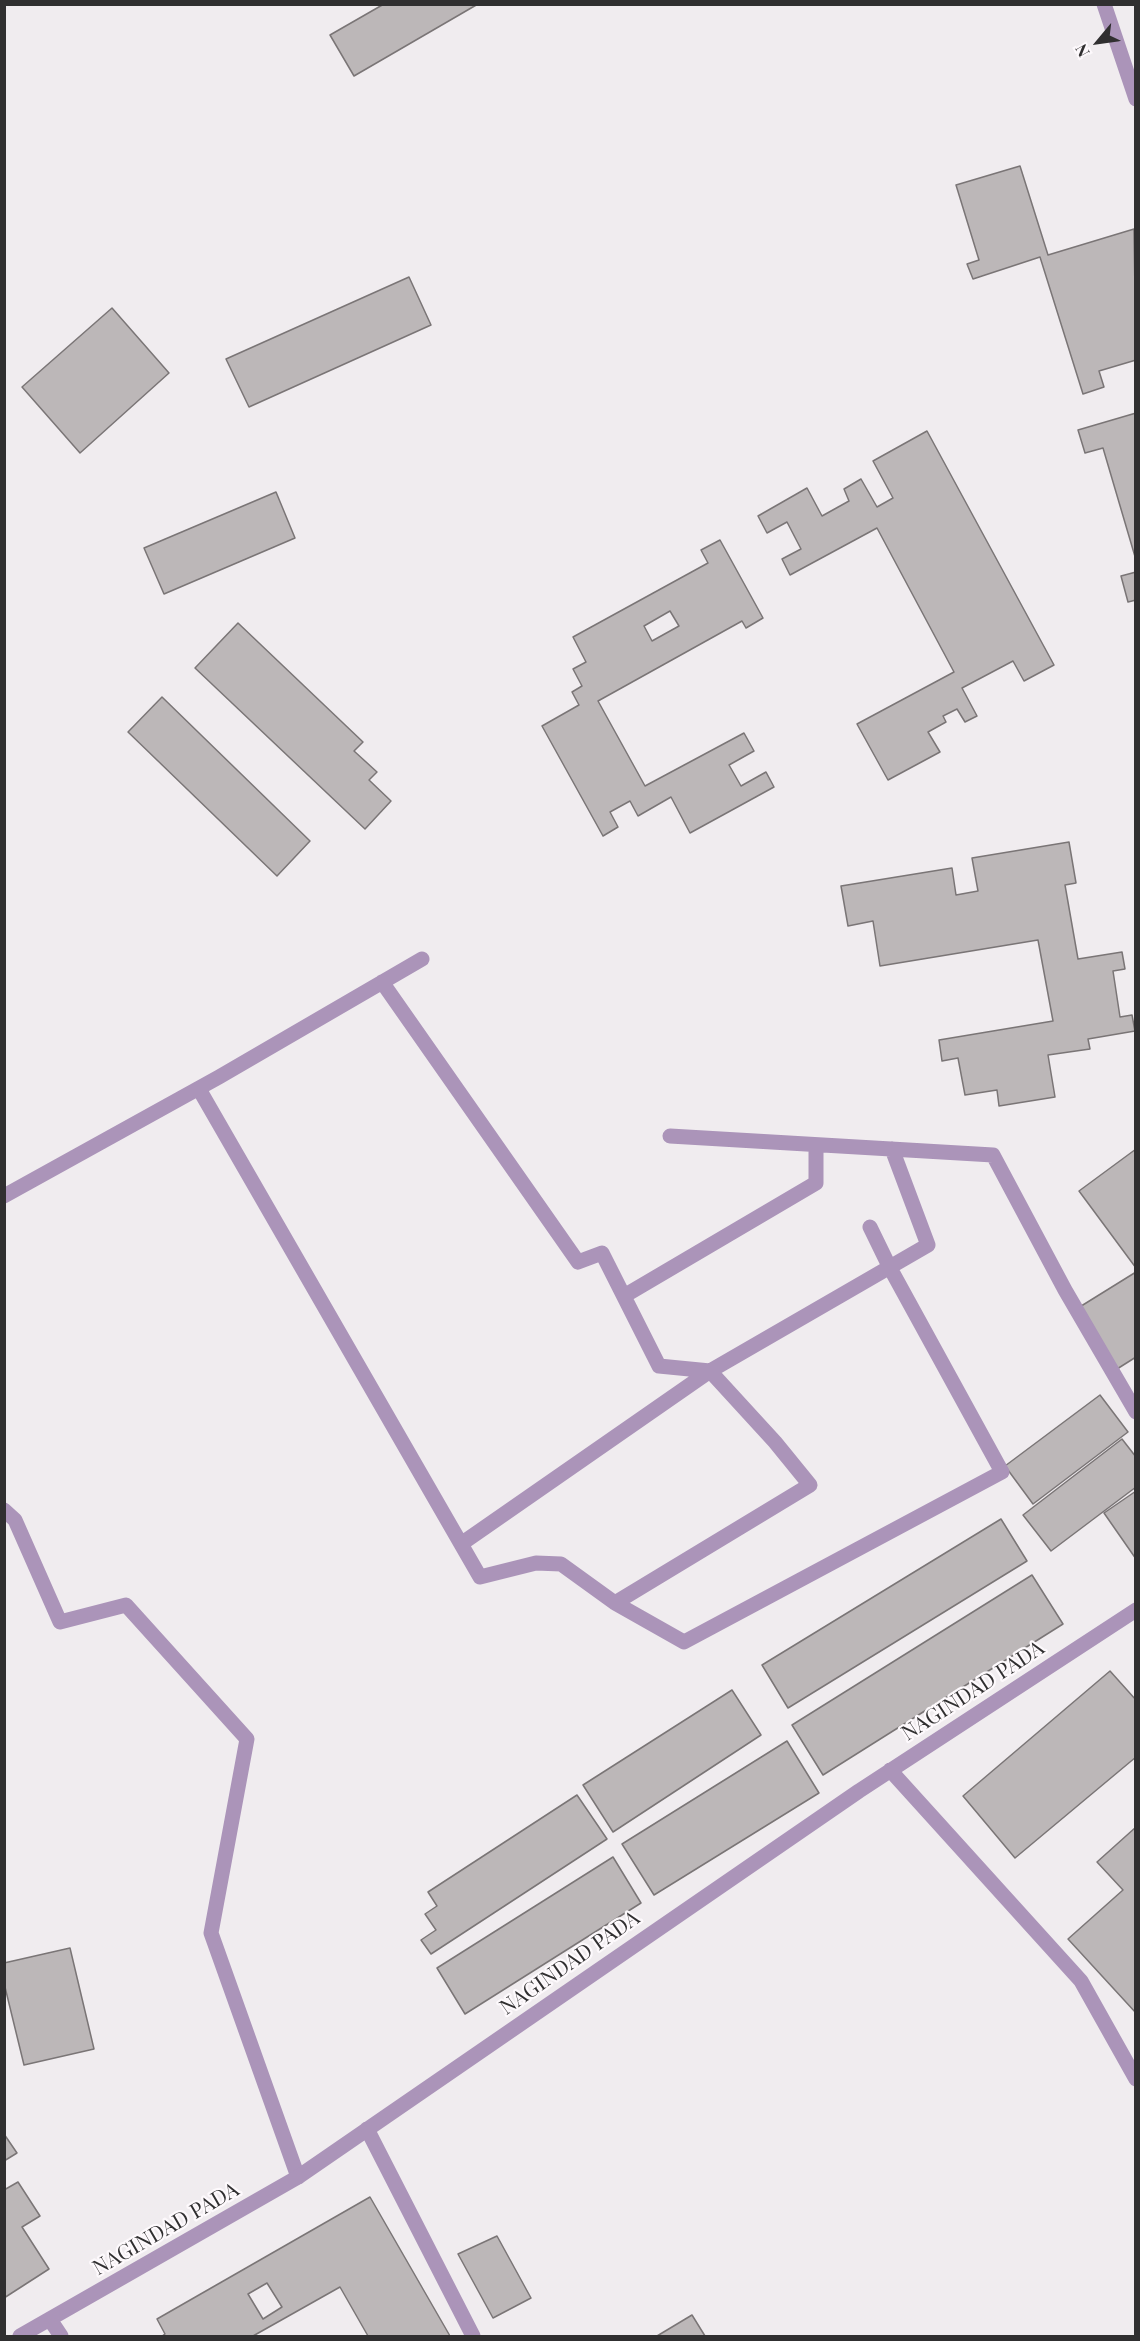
<!DOCTYPE html>
<style>
body{margin:0}
#map{position:relative;width:1140px;height:2341px;overflow:hidden;background:#f0ecef;font-family:"Playfair Display",serif}
canvas{display:block}
.frame{position:absolute;inset:0;border:6px solid #302f30;pointer-events:none}
.north{position:absolute;left:1068px;top:12px;width:60px;height:60px;-webkit-text-stroke:4px #fdf9fc;paint-order:stroke;rotate:241deg;font-size:16px;font-weight:700;line-height:24px;text-align:center;color:#302f30}
.north::after{content:'';display:block;margin:auto;width:21px;height:27px;background:#302f30;clip-path:polygon(50% 0,100% 100%,50% 72%,0 100%)}
</style>
<div id="map">
<canvas width="1140" height="2341"></canvas>
<div class="frame"></div>
<div class="north">N</div>
</div>
<script>
const context = document.querySelector('canvas').getContext('2d');
context.lineJoin = 'round';
function fillPath(path, color) {
  context.fillStyle = color;
  context.fill(path, 'evenodd');
}
function trace(path, color, width, dash) {
  context.strokeStyle = color;
  context.lineWidth = width;
  context.lineCap = dash ? 'butt' : 'round';
  context.setLineDash(dash || []);
  context.stroke(path);
}
function label(font, color, halo, rows, align = 'center') {
  context.font = font + ' "Playfair Display",serif';
  context.lineWidth = 4.5;
  context.setLineDash([]);
  context.textBaseline = 'middle';
  context.strokeStyle = halo;
  context.fillStyle = color;
  for (const [text, x, y, turn = 0] of rows) {
    context.save();
    context.translate(x, y);
    context.rotate((+turn || 0) * Math.PI / 180);
    context.textAlign = isNaN(turn) ? turn : align;
    if (halo) context.strokeText(text, 0, 0);
    context.fillText(text, 0, 0);
    context.restore();
  }
}
const building = new Path2D(`
 M384,4H478L354,76L330,35Z
 M1020,166L1048,255L1134,229L1136,360L1099,371L1104,387L1083,394L1040,257L973,279L967,264L979,260L956,185Z
 M409,277L431,325L249,407L226,359Z
 M112,308L169,373L80,453L22,387Z
 M1136,413V560L1103,448L1085,453L1078,430Z
 M927,431L1054,665L1024,681L1013,661L962,688L977,716L965,722L957,709L943,716L946,722L928,732L940,752L888,780L857,724L954,672L877,528L790,575L782,559L801,549L787,522L767,533L758,516L807,488L822,516L849,501L844,489L861,479L877,507L893,498L873,461Z
 M276,492L295,538L164,594L144,548Z
 M720,540L763,618L746,628L742,621L598,701L645,786L744,733L754,751L729,765L741,786L766,772L774,787L690,833L671,797L638,816L630,801L610,812L618,827L603,836L542,726L579,705L572,692L582,686L573,669L586,662L573,637L708,563L701,550ZM670,611L679,626L652,641L644,626Z
 M1136,572V600L1128,602L1121,576Z
 M238,623L363,742L354,751L377,772L369,780L391,801L365,829L195,668Z
 M162,697L310,841L277,876L128,732Z
 M1069,842L1076,883L1065,885L1078,959L1122,952L1125,969L1113,971L1120,1017L1132,1015L1135,1031L1088,1039L1090,1049L1048,1055L1055,1097L999,1106L997,1090L965,1095L958,1058L942,1061L939,1040L1053,1021L1038,940L880,966L873,921L848,926L841,886L952,868L956,895L978,891L972,858Z
 M1136,1149V1268L1079,1191Z
 M1136,1272V1357L1117,1369L1078,1308Z
 M1100,1395L1128,1432L1033,1504L1005,1466Z
 M1122,1439L1136,1457V1487L1051,1551L1023,1515Z
 M1136,1491V1559L1104,1513Z
 M1001,1519L1027,1561L788,1708L762,1665Z
 M1032,1575L1063,1624L823,1775L792,1725Z
 M1110,1671L1136,1700V1757L1015,1858L963,1796Z
 M732,1690L761,1735L613,1832L583,1785Z
 M787,1741L819,1793L654,1895L622,1844Z
 M577,1795L607,1839L431,1954L421,1940L436,1930L425,1914L437,1906L428,1892Z
 M1136,1827V2013L1068,1939L1123,1890L1097,1862Z
 M613,1857L641,1903L465,2014L437,1968Z
 M70,1948L94,2049L24,2065L4,1983V1963Z
 M4,2134L17,2153L4,2161Z
 M18,2182L40,2216L22,2227L49,2269L4,2298V2190Z
 M370,2197L450,2336H368L340,2287L253,2336H162L165,2334L157,2319ZM267,2283L282,2307L263,2319L248,2294Z
 M497,2236L531,2298L493,2318L458,2254Z
 M692,2315L705,2336H657Z`);
const service = new Path2D(`
 M4,1510L15,1520L60,1622L126,1605L247,1739L211,1933L298,2177`);
const minor = new Path2D(`
 M1104,4L1136,99
 M382,982L578,1262L602,1253L659,1366L710,1371L775,1442L810,1485L615,1603
 M199,1089L480,1577L536,1563L561,1564L615,1603L684,1642L1002,1472L889,1266L870,1227
 M670,1136L993,1155L1065,1290L1136,1412
 M4,1196L219,1077L422,959
 M624,1296L816,1183V1146
 M461,1544L710,1371L928,1245L892,1149
 M890,1770L1081,1981L1136,2079
 M367,2129L473,2336
 M51,2321L61,2336
 M20,2336L298,2177L859,1791L1136,1610`);
const streetNames = [
 ["NAGINDAD PADA",973,1691,-33],
 ["NAGINDAD PADA",570,1963,-35],
 ["NAGINDAD PADA",166,2229,-30]
];
fillPath(building, '#bcb7b8');
trace(building, '#7a7576', 1.5);
trace(service, '#ab94b9', 15);
trace(minor, '#ab94b9', 15);
label('21px', '#302f30', '#fdf9fc', streetNames);
</script>
